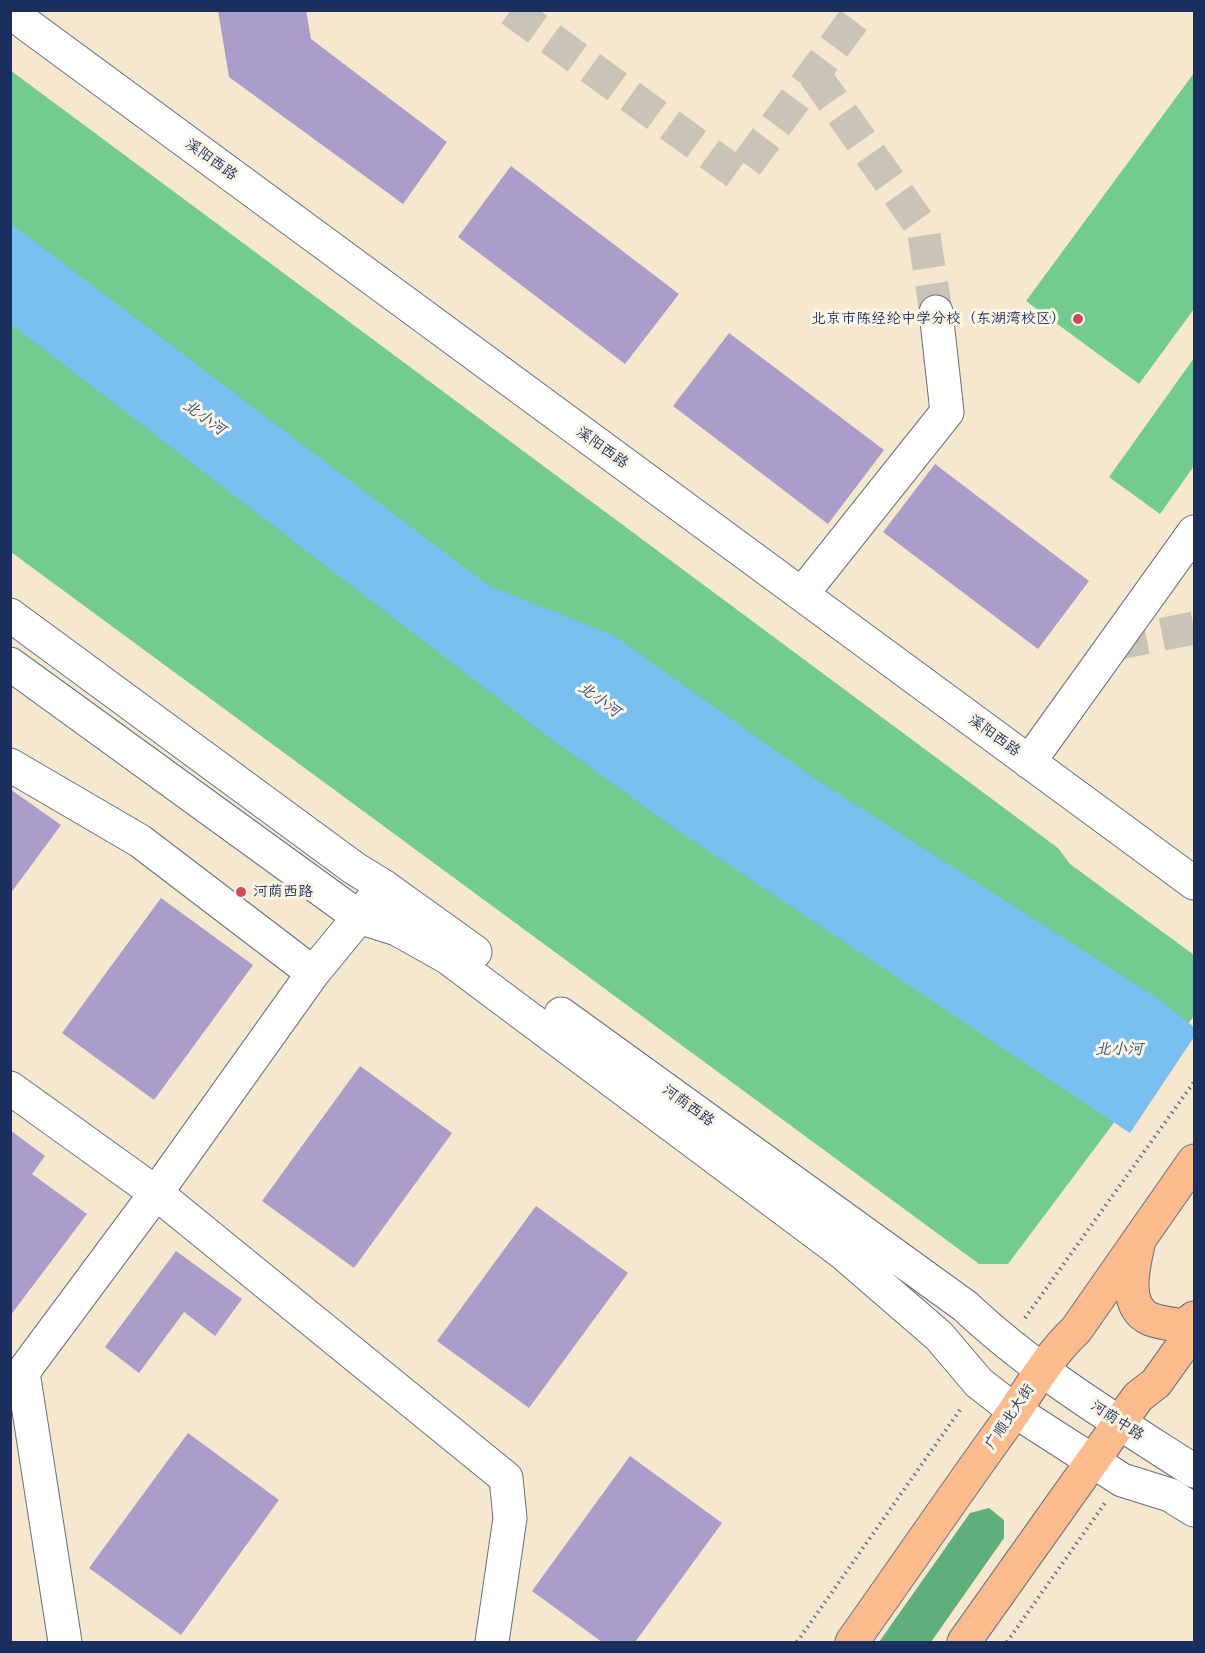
<!DOCTYPE html>
<meta charset="utf-8">
<style>
body{margin:0}
#map{position:relative;width:1205px;height:1653px;overflow:hidden;background:#f5e8ce;font-family:Pangolin,sans-serif}
canvas{display:block}
.frame{position:absolute;inset:0;border:12px solid #1b2f5e;pointer-events:none}
</style>
<div id="map">
<canvas width="1205" height="1653"></canvas>
<div class="frame"></div>
</div>
<script>
const context = document.querySelector('canvas').getContext('2d');
context.lineJoin = 'round';
function fillPath(path, color) {
  context.fillStyle = color;
  context.fill(path, 'evenodd');
}
function trace(path, color, width, dash) {
  context.strokeStyle = color;
  context.lineWidth = width;
  context.lineCap = dash ? 'butt' : 'round';
  context.setLineDash(dash || []);
  context.stroke(path);
}
function label(font, color, halo, rows, align = 'center') {
  context.font = font + ' Pangolin,"LXGW WenKai TC",sans-serif';
  context.lineWidth = 6;
  context.setLineDash([]);
  context.textBaseline = 'middle';
  context.strokeStyle = halo;
  context.fillStyle = color;
  for (const [text, x, y, turn = 0] of rows) {
    context.save();
    context.translate(x, y);
    context.rotate((+turn || 0) * Math.PI / 180);
    context.textAlign = isNaN(turn) ? turn : align;
    if (halo) context.strokeText(text, 0, 0);
    context.fillText(text, 0, 0);
    context.restore();
  }
}
const green = new Path2D(`
 M10,70L1058,848L1070,864L1194,955V1016L1008,1264H979L11,552Z
 M1194,73V309L1139,384L1026,301Z
 M1194,358V466L1160,514L1109,477Z`);
const forest = new Path2D(`
 M989,1508L1004,1520V1538L931,1642H879L970,1513Z`);
const water = new Path2D(`
 M10,223L489,586L613,635L817,780L1157,998L1194,1027V1176L677,830L546,735L11,324Z`);
const pier = new Path2D(`
 M1194,1037V1179L1128,1136Z`);
const building = new Path2D(`
 M218,10H306L311,39L447,142L403,204L229,77Z
 M511,166L679,294L625,364L458,237Z
 M729,333L884,450L828,524L673,406Z
 M935,464L1089,581L1038,649L883,532Z
 M10,789L61,825L10,894Z
 M161,898L253,965L154,1100L62,1033Z
 M360,1066L452,1133L354,1268L262,1201Z
 M10,1130L45,1156L32,1174L87,1214L10,1316Z
 M536,1206L628,1273L529,1408L437,1341Z
 M176,1251L242,1299L215,1336L184,1312L139,1373L105,1347Z
 M188,1433L279,1500L181,1635L89,1568Z
 M630,1456L722,1523L635,1642H602L532,1591Z`);
const minorTunnel = new Path2D(`
 M511,10L739,175L861,10
 M814,74L923,229L936,312
 M1114,644L1194,628`);
const path = new Path2D(`
 M1025,1318L1194,1082
 M797,1642L962,1407
 M1007,1642L1105,1503`);
const minor = new Path2D(`
 M10,12L1194,883
 M802,594L947,412L936,312
 M1029,762L1194,532
 M10,765L140,841L313,973
 M10,1088L156,1193L506,1478L510,1518L492,1642
 M65,1642L23,1372L156,1193L313,973L359,917L383,886`);
const tertiary = new Path2D(`
 M10,615L354,868L383,886L475,952
 M10,664L359,917L397,929L447,957L843,1253L939,1336L979,1383L1015,1411L1122,1480L1170,1495L1194,1510
 M561,1014L965,1306C1034,1371 1115,1420 1194,1471`);
const primary = new Path2D(`
 M1138,1245C1133,1267 1123,1307 1150,1319C1161,1323 1172,1324 1183,1326L1194,1318
 M852,1642C903,1570 953,1497 1005,1425C1028,1393 1046,1358 1076,1330L1194,1161
 M964,1642L1138,1397L1156,1383L1194,1330`);
const markers = [
 [1078,319,6,"#d1495b"],
 [241,892,6,"#d1495b"]
];
const streetNames = [
 ["溪阳西路",211,160,36],
 ["溪阳西路",602,448,36],
 ["溪阳西路",994,736,36],
 ["河荫西路",688,1106,36],
 ["广顺北大街",1010,1417,-56],
 ["河荫中路",1117,1421,33]
];
const poiNames = [
 ["北京市陈经纶中学分校（东湖湾校区）",1066,319],
 ["河荫西路",253,892,"left"]
];
const waterNames = [
 ["北小河",204,418,36],
 ["北小河",599,700,36],
 ["北小河",1119,1050]
];
fillPath(green, '#74cb91');
fillPath(forest, '#5faf7b');
fillPath(water, '#79bff0');
fillPath(pier, '#f5e8ce');
fillPath(building, '#ab9dc9');
trace(minorTunnel, '#c9c3b8', 33, [33, 16]);
trace(minor, '#677085', 35);
trace(tertiary, '#677085', 35);
trace(primary, '#677085', 35);
trace(path, '#677085', 4, [1.5, 4.5]);
trace(minor, '#fff', 33);
trace(tertiary, '#fff', 33);
trace(primary, '#fbbb8c', 33);
for (const [x, y, r, color] of markers) {
  const dot = new Path2D();
  dot.arc(x, y, r, 0, 2 * Math.PI);
  context.fillStyle = color;
  context.fill(dot);
  trace(dot, '#fcf5e5', 2);
}
label('15px', '#1b2f5e', '#fcf5e5', streetNames);
label('15px', '#1b2f5e', '#fcf5e5', poiNames, 'right');
label('italic 16px', '#325382', '#fcf5e5', waterNames);
</script>
